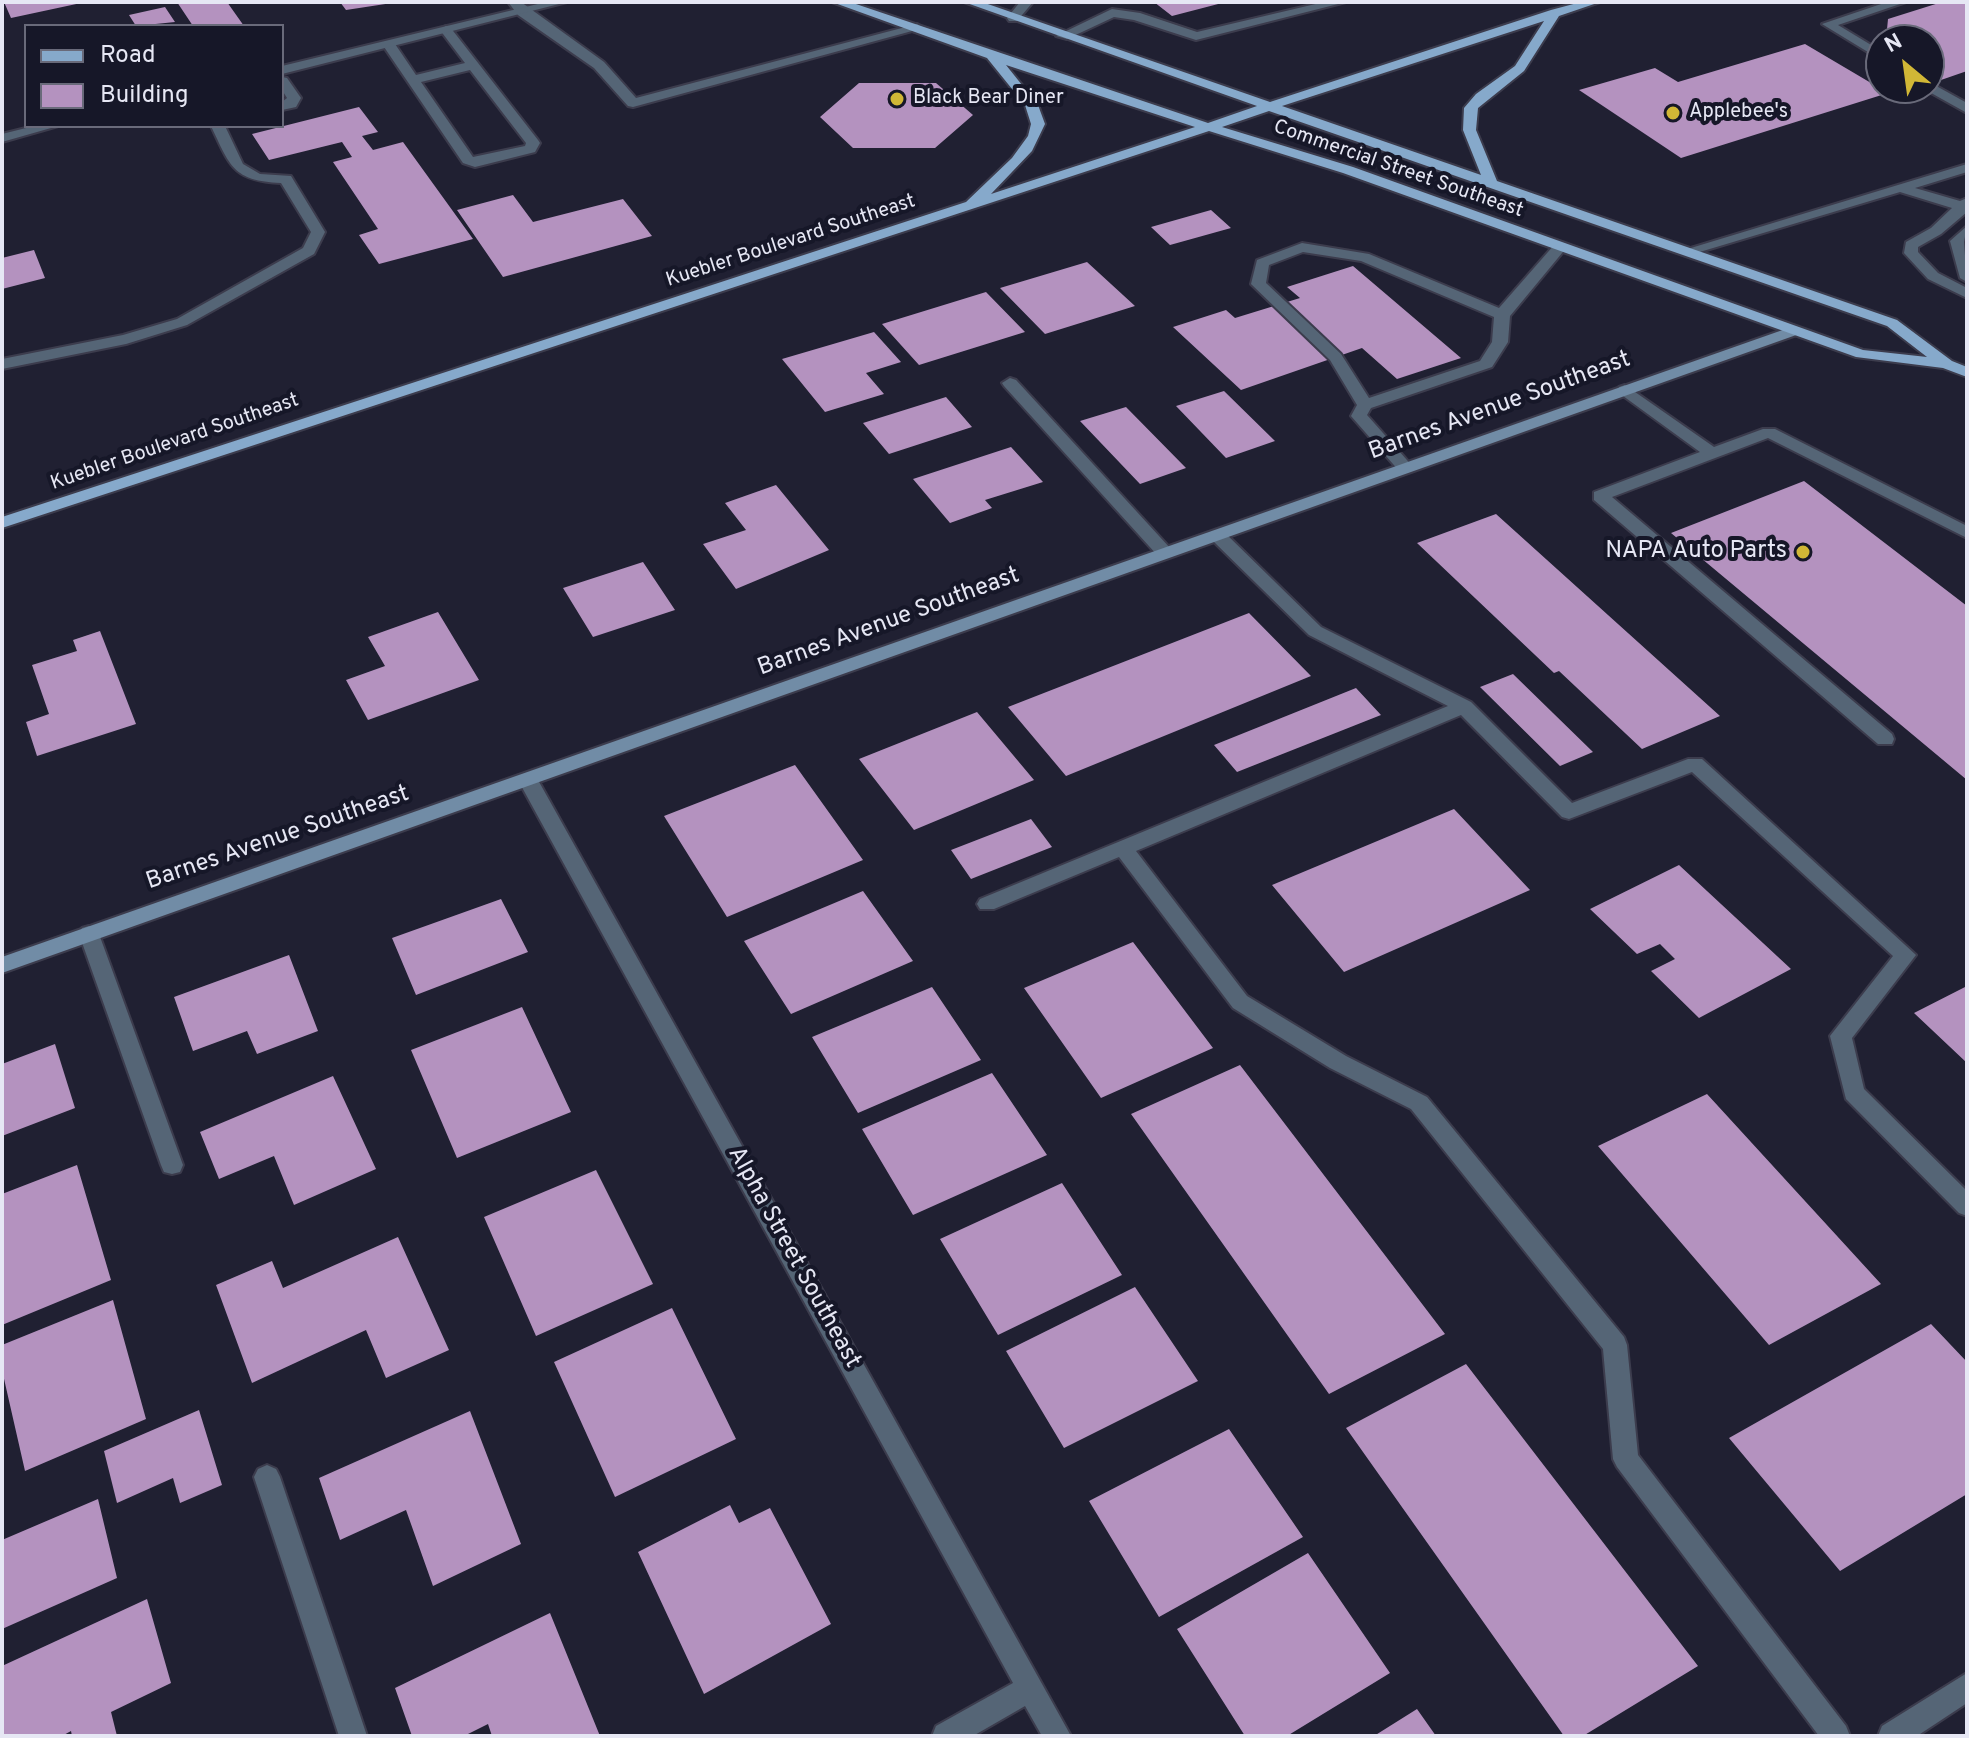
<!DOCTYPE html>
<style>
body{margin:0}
#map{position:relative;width:1969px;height:1738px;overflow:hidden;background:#202032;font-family:Overpass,sans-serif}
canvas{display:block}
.frame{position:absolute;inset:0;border:4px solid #e6e7f4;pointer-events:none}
.legend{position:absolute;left:24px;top:24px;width:260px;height:104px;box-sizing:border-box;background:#161728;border:2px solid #696a7a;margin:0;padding:10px 14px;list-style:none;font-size:24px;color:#e6e7f4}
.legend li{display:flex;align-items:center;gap:16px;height:40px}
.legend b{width:40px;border:2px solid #696a7a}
.north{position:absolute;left:1865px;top:24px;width:80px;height:80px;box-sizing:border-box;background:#161728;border:2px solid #696a7a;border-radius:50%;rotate:331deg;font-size:22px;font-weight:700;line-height:32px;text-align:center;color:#e6e7f4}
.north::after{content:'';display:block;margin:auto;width:28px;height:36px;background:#d1b736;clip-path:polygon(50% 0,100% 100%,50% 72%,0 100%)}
</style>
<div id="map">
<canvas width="1969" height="1738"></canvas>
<div class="frame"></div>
<ul class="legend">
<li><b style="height:10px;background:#86a9cb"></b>Road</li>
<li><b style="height:22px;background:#b492bf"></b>Building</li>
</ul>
<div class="north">N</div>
</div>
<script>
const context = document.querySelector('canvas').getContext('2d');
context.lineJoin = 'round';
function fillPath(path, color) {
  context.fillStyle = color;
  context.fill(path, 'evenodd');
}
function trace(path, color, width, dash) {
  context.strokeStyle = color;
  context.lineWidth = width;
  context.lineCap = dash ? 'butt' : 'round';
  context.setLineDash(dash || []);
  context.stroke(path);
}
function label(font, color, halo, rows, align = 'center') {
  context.font = font + ' Overpass,sans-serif';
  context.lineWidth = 8;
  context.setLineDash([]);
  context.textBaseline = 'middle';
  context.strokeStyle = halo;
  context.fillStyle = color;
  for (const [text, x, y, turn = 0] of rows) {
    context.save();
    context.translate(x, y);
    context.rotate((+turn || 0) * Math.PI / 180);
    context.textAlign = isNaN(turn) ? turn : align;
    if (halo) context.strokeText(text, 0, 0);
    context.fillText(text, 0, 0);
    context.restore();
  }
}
const building = new Path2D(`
 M4,2H81V3L11,18Z
 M177,2H227L244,26H193Z
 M340,2H392V3L346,10Z
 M1154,2H1221L1222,3L1172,16Z
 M1942,2H1967V71L1941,80L1929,73V40H1886L1888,19Z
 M165,7L175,22L136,26L129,15Z
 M1805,44L1888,93L1681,158L1579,90L1655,68L1678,82Z
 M859,83H936L973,115L935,148H853L820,117Z
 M359,107L378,132L362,136L373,150L403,142L473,239L379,264L359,235L378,229L333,162L352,157L342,142L269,160L252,134Z
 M513,195L533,222L623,199L652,236L503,277L457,210Z
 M1211,210L1231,228L1170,245L1151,227Z
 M34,250L45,278L2,289V258Z
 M1087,262L1135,306L1045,334L1000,288Z
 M1353,266L1461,358L1397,379L1362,348L1241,390L1173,327L1226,310L1235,318L1300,298L1287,287Z
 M986,292L1025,332L919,365L882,324Z
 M874,332L901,362L866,373L884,394L825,412L782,359Z
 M1224,391L1275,441L1226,458L1176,406Z
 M946,397L972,427L889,454L863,423Z
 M1126,407L1186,468L1140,484L1080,421Z
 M1011,447L1043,482L985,500L992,508L950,523L913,479Z
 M1804,481L1967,606V780L1671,533Z
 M776,485L829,550L736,589L703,544L746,530L725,503Z
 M1496,514L1720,716L1642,749L1559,671L1554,673L1417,543Z
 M643,562L675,610L593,637L563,588Z
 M438,612L479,680L368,720L346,680L385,666L368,637Z
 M1249,613L1311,676L1066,776L1008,707Z
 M100,631L136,724L37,756L26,722L49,714L32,665L77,651L73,640Z
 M1513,674L1593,752L1560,766L1480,687Z
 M1356,688L1381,715L1237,772L1214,745Z
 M977,712L1034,780L914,830L859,759Z
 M795,765L863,860L727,917L664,816Z
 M1454,809L1530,890L1344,972L1272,885Z
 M1031,819L1052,847L971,879L951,850Z
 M1679,865L1791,969L1699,1018L1651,971L1675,959L1660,944L1637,954L1590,909Z
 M863,891L913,961L791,1014L744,941Z
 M501,899L528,952L416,995L392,938Z
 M1133,942L1213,1048L1101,1098L1024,988Z
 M289,955L318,1031L257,1054L247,1031L193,1051L174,997Z
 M1967,986V1063L1914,1013Z
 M932,987L981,1060L858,1113L812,1037Z
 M522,1007L571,1112L457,1158L411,1050Z
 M55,1044L75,1108L2,1136V1064Z
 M1240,1065L1445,1334L1329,1394L1131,1114Z
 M992,1073L1047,1155L913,1215L862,1129Z
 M333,1076L376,1169L294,1205L274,1156L219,1179L200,1132Z
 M1707,1094L1881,1284L1769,1345L1598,1146Z
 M77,1165L111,1280L2,1325V1194Z
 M596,1170L653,1284L536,1336L484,1217Z
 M1062,1183L1122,1275L998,1335L940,1239Z
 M398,1237L449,1350L386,1378L366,1330L252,1383L216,1285L272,1261L283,1288Z
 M1135,1287L1198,1381L1064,1448L1006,1351Z
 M113,1300L146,1419L25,1471L2,1370V1345Z
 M672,1308L736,1439L615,1497L554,1362Z
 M1931,1324L1967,1362V1494L1840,1571L1729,1438Z
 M1466,1364L1698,1666L1583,1736H1564L1346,1428Z
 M199,1410L222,1485L180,1503L173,1478L117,1503L104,1451Z
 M470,1411L521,1544L433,1586L406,1510L340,1540L319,1478Z
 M1229,1429L1303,1537L1159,1617L1089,1501Z
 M98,1499L117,1578L2,1629V1540Z
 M730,1505L739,1523L770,1508L831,1624L704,1694L638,1552Z
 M1308,1553L1390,1673L1287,1736H1245L1177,1629Z
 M147,1599L171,1683L111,1712L117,1736H72L71,1731L62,1736H2V1666Z
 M550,1613L600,1736H492L488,1724L464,1736H412L395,1688Z
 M1417,1709L1436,1736H1374Z`);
const lane = new Path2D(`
 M508,2H521L604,62L636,98L917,24L923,28L633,107L628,106L594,68L518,15Z
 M1020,2H1033L1017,21H1009L1007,18Z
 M1324,2H1346L1196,40L1134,20L1114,17L1067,39L1056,36L1112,9L1140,13L1197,32Z
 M1887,2H1906L1838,25L1881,51V60L1822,24Z
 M446,26L450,27L538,140L540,143L535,152L475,167L463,163L382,44L393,41L416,75L465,63L440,30ZM470,70L526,143L525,146L473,157L421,82Z
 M282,77L287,78L301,98L296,107L282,110V102L287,98L282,90Z
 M1929,82L1967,103V113L1924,89L1929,88Z
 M211,126H225L243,164L260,174L291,176L325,232L314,254L187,325L126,344L2,369V359L123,335L177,319L303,248L311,232L281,183C233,181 230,166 211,126Z
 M1967,164V172L1915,188L1960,201L1967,198V212L1941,234L1918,247V252L1938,273L1967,288V298L1928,279L1904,253L1906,242L1931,228L1952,208L1900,192L1693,254L1681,251Z
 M1967,226L1964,242L1967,282L1960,278L1950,241Z
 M1302,243L1369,254L1499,308L1555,244L1567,247L1510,316L1508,342L1492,367L1371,408L1367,415L1414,468L1406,473L1400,472L1351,416L1357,405L1330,360L1251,284L1257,260ZM1303,252L1361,261L1494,317L1492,342L1480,361L1369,398L1341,354L1266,283L1269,265Z
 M1010,378L1016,380L1170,548L1173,552L1170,556H1158L1004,386L1002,383Z
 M1625,385L1714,447L1763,429H1775L1967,526V538L1768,438L1612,497L1892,734L1894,739L1892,744H1878L1594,500V492L1700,452L1619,393V387Z
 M1217,530L1223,531L1321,627L1471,702L1572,803L1688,759H1702L1916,955L1852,1038L1864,1089L1967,1191V1216L1959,1213L1846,1099L1830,1036L1893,956L1692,772L1569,819L1562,817L1461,715L1136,851L1247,996L1346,1056L1427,1097L1624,1337L1627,1345L1638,1455L1846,1726L1850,1736H1819L1617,1467L1613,1459L1603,1349L1411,1109L1330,1068L1233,1008L1119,857L994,909H980L977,904L980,899L1448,706L1309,635L1211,539L1208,535Z
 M89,926L96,928L99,934L183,1165L180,1172L172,1174L164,1172L161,1165L79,934L82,928Z
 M267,1465L276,1469L280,1477L367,1736H339L254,1477L258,1469Z
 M1967,1673V1703L1917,1736H1878L1882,1726Z`);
const street = new Path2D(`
 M546,2H567L282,74V66Z
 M34,126H58L2,142V134Z
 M528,773L538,780L1071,1736H1042L1025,1706L973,1736H932L936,1726L1013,1683L518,780Z`);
const secondary = new Path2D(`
 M1794,326L1799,328V334L2,973V957Z`);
const primary = new Path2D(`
 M832,2H850L1208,123L1257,106L964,2H982L1270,102L1551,10L1581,2H1600L1559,16L1524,71L1478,108L1476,130L1497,181L1897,320L1952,361L1967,367V377L1943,368L1856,357L1343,173L1209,131L2,528V517L966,202L1012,158L1028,136L1031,124L1025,105L987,58ZM1544,21L1515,66L1476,94L1464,108L1463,130L1481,175L1282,106ZM1006,65L1195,127L991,194L1032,151L1045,124L1038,105ZM1269,111L1887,326L1927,357L1863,350L1353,167L1222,127Z`);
const markers = [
 [897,99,8,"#d1b736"],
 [1673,113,8,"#d1b736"],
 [1803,552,8,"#d1b736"]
];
const farPoinames = [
 ["Black Bear Diner",913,99],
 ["Applebee's",1689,113]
];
const farStreetnames = [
 ["Commercial Street Southeast",1398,170,19],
 ["Kuebler Boulevard Southeast",791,242,-18],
 ["Kuebler Boulevard Southeast",175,443,-19]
];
const streetNames = [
 ["Barnes Avenue Southeast",1500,407,-20],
 ["Barnes Avenue Southeast",889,623,-20],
 ["Barnes Avenue Southeast",278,839,-19],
 ["Alpha Street Southeast",793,1258,61]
];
const poiNames = [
 ["NAPA Auto Parts",1787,552]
];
fillPath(building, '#b492bf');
trace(lane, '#3c3c4d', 4);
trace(street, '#3c3c4d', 4);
trace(secondary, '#3c3c4d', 4);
trace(primary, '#3c3c4d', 4);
fillPath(lane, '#556576');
fillPath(street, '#556576');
fillPath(secondary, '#718ca6');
fillPath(primary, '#86a9cb');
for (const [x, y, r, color] of markers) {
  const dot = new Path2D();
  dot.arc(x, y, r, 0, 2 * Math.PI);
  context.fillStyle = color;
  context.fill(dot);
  trace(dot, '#161728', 3);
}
label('20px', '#e6e7f4', '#161728', farPoinames, 'left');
label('20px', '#e6e7f4', '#161728', farStreetnames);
label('24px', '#e6e7f4', '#161728', streetNames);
label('24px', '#e6e7f4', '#161728', poiNames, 'right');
</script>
